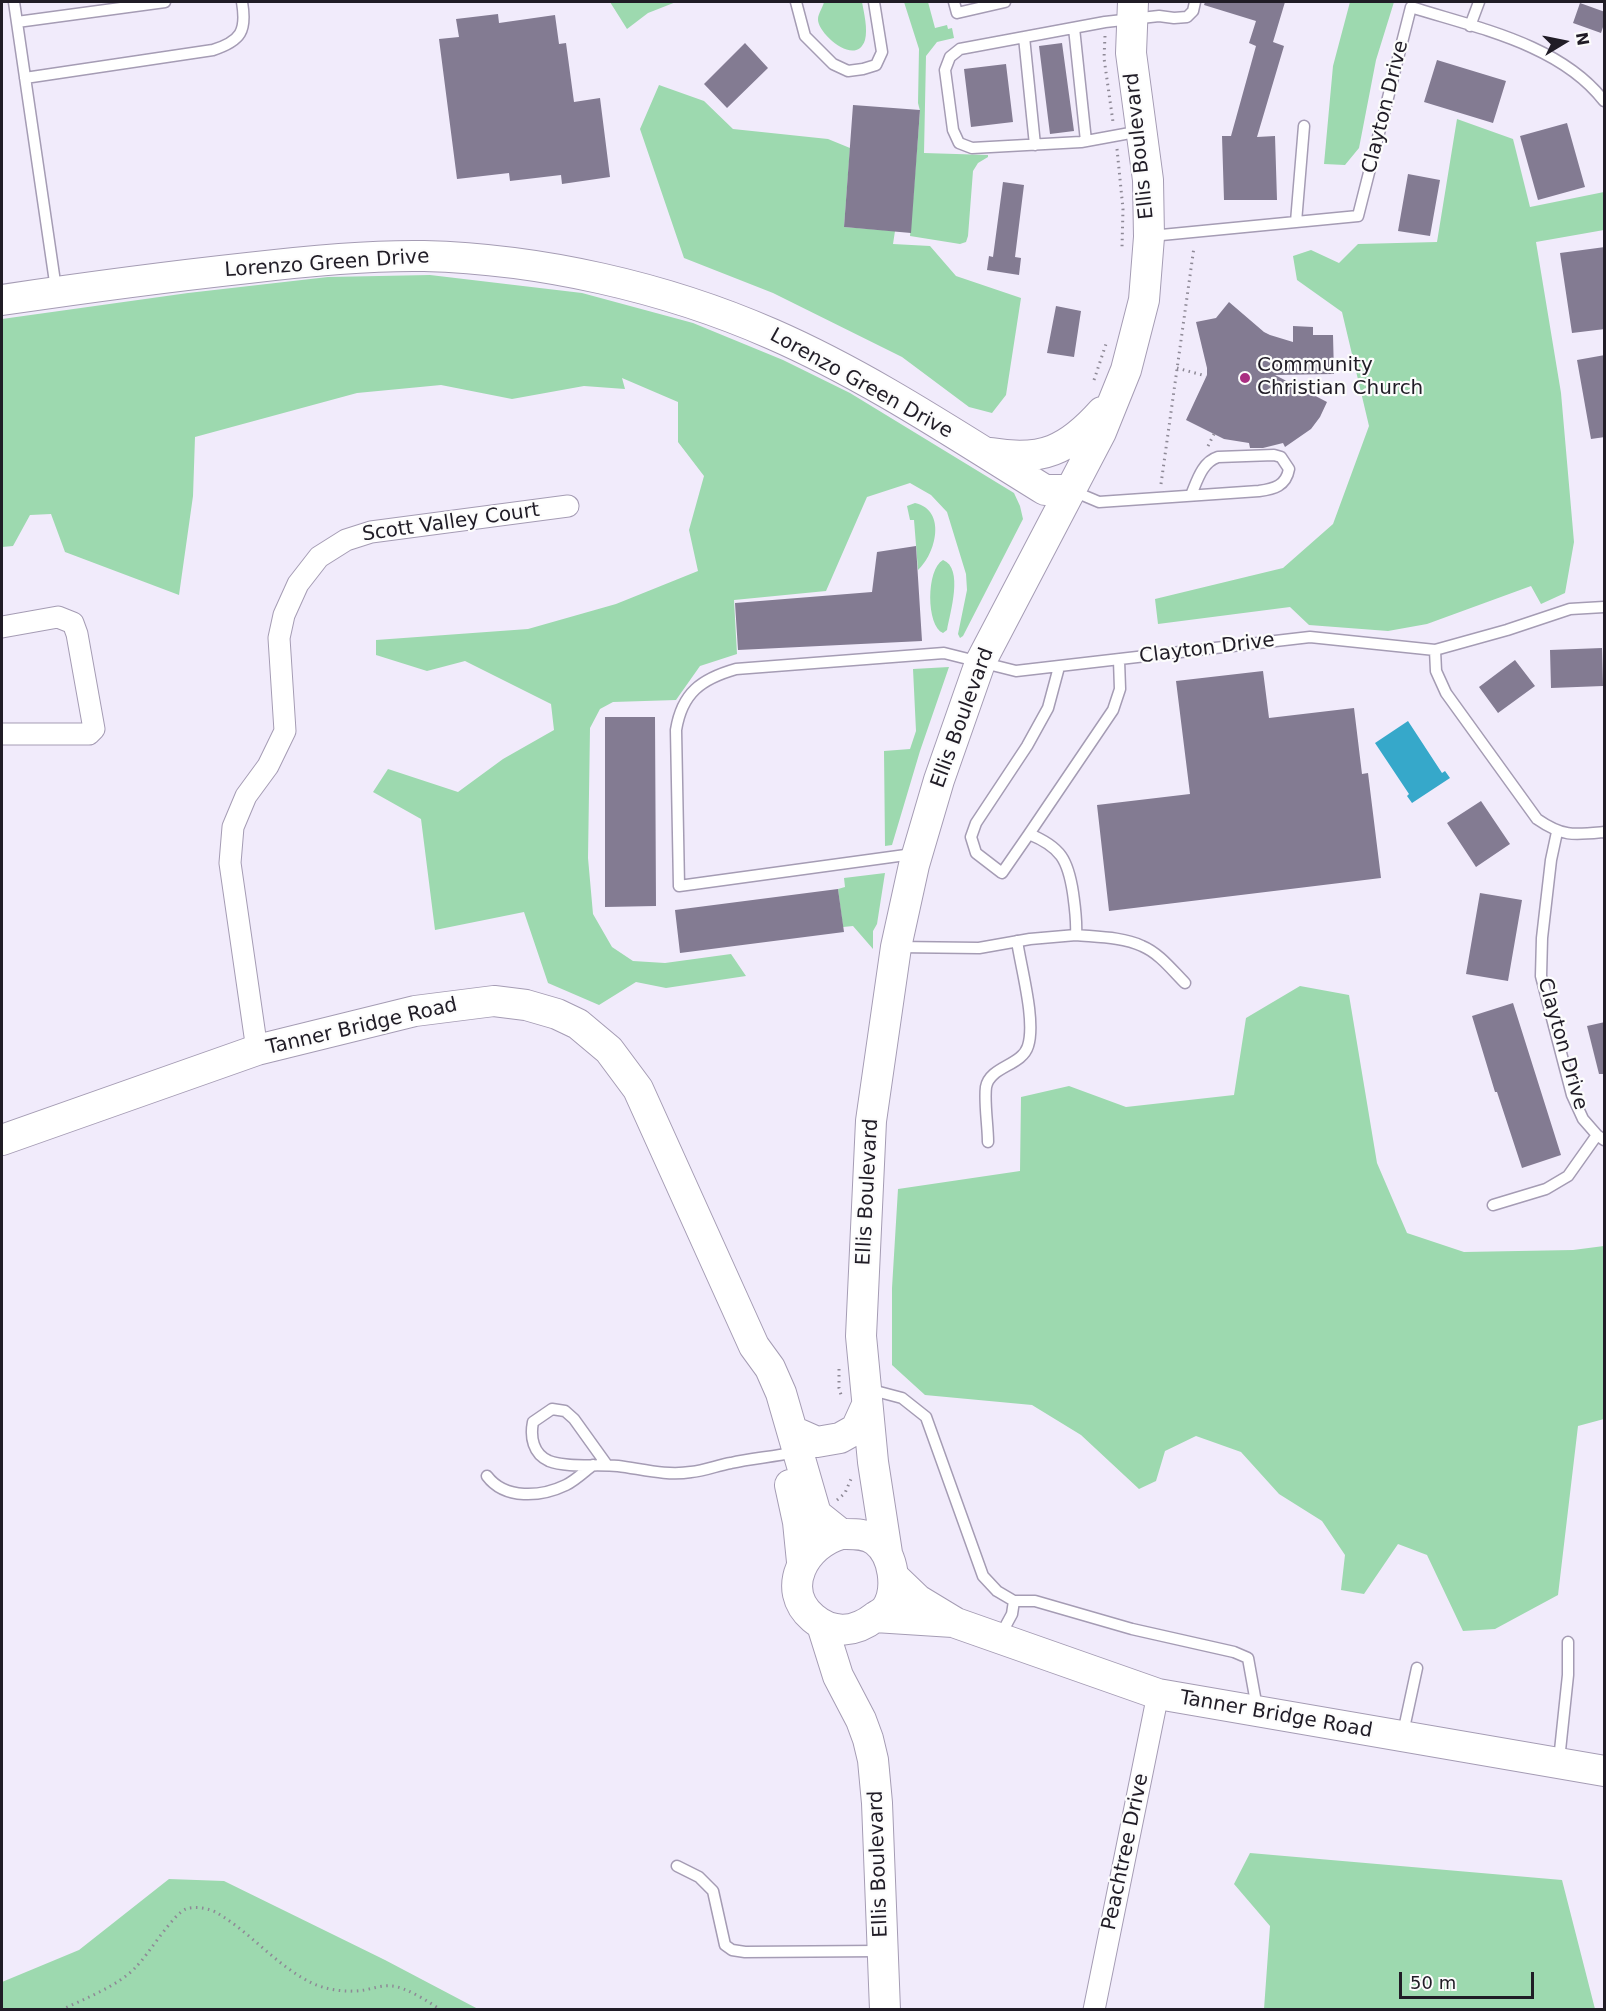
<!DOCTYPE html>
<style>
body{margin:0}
#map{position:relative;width:1606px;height:2011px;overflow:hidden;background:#f1ebfb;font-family:"DejaVu Sans",sans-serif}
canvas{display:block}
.frame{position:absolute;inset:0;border:3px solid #201c26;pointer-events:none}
.north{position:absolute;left:1534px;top:12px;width:60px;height:60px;-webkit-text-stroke:4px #fcfcfc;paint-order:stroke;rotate:80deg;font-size:16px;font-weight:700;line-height:24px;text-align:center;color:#201c26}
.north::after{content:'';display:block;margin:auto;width:21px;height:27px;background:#201c26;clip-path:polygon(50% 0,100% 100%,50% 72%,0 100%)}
.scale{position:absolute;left:1399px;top:1972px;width:135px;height:27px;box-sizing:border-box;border:3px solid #201c26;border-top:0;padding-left:8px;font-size:18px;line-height:21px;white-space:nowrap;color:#201c26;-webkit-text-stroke:4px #fcfcfc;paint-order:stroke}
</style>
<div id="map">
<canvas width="1606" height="2011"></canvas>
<div class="frame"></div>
<div class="north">N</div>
<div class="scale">50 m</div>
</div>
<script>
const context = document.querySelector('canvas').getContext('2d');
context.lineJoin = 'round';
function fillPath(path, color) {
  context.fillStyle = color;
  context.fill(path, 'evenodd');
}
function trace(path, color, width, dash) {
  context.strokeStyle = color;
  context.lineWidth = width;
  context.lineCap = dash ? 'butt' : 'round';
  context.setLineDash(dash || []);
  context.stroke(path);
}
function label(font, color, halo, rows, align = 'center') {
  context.font = font + ' "DejaVu Sans",sans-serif';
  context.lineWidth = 4.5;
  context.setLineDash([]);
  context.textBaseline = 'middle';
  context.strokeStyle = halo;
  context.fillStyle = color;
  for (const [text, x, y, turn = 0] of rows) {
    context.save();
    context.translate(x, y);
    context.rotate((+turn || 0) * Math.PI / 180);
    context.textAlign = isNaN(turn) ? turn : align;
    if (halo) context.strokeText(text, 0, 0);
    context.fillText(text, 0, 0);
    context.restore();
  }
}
const green = new Path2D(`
 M610,2H676L648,13L627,29Z
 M824,2H862C864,13 868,29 865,40C856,68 817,33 818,19C818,14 823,7 824,2Z
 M904,2H928L935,28L947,25L948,29L952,28L954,38L937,42L926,56L924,153L988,155V157L978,163L973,171L968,236L966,242L960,244L910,236L920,111L918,103L919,49Z
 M1350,2H1394L1376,60L1359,148L1345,165L1324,164L1333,66Z
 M659,85L704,101L733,129L828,139L850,148L844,227L895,231L893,244L930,246L956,276L1021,298L1006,395L992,413L969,407L902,357L773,293L684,258L640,129Z
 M1457,119L1513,139L1530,207L1604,192V230L1536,242L1561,393L1574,542L1565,593L1541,604L1531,586L1427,624L1388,631L1309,625L1290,607L1158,624L1155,599L1283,568L1333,524L1369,426L1342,312L1297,280L1293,256L1311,250L1339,263L1358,244L1437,242Z
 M430,275L582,293L693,323L783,360L850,393L1014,493L1020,506L1023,519L963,636L960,638L958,634L967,590L966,574L947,512L931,495L910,483L867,497L826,591L734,600L737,654L700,666L676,700L613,702L600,709L590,728L588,858L593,914L612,947L633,961L665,963L731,954L746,976L666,988L636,982L599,1005L548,983L524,912L435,930L421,819L373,792L388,769L458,792L503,759L554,730L551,704L465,661L427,671L376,655V640L528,629L616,604L698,571L689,530L704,476L678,442V402L622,378L625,389L584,386L512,399L441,385L357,393L195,437L193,496L179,595L65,552L51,514L30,515L13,546L2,547V319L188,293L328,277Z
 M915,503C947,510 936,554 918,570L914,520H910L907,506Z
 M943,560C964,568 950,613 947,630L943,633C926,626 926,569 943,560Z
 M949,667L920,751L892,845L885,846L884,751L910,749L916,731L913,669Z
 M885,873L877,924L873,931V949L853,926L843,927L838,889L845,887L844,878Z
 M1300,986L1349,995L1377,1163L1407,1233L1464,1252L1573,1250L1604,1246V1419L1578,1426L1558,1595L1495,1629L1463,1631L1427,1555L1398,1544L1364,1594L1341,1590L1345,1555L1322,1521L1279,1494L1241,1452L1196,1436L1165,1451L1156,1481L1139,1489L1081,1435L1032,1405L925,1395L892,1365V1288L898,1189L1020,1171L1021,1097L1069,1086L1126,1107L1234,1095L1246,1018Z
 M1250,1853L1562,1880L1595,2009H1264L1270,1926L1234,1884Z
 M169,1879L224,1881L385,1960L478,2009H2V1982L79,1950Z`);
const water = new Path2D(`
 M1408,721L1442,773L1445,771L1450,778L1412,803L1407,796L1409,794L1375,743Z`);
const building = new Path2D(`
 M1205,2H1285L1273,42L1284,46L1257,137L1275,136L1277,200H1224L1222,136H1231L1256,46L1249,43L1256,21L1204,5Z
 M1580,3L1605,12V21L1601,33L1573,23Z
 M498,14L499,23L555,15L559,44L566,43L574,102L600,98L610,177L562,184L561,175L510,181L509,173L457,179L439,39L459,37L456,19Z
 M745,43L768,68L727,108L704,84Z
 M1062,43L1074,131L1050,134L1039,46Z
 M1437,60L1506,81L1493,123L1424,102Z
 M1006,64L1013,122L971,127L964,69Z
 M853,105L920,110L911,233L844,227Z
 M1567,123L1585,187L1538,200L1520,136Z
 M1408,174L1440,180L1430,236L1398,231Z
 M1003,182L1024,185L1015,257L1021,258L1019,275L987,270L989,256L993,257Z
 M1605,247V329L1572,333L1560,253Z
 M1229,302L1264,332L1270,335L1293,342V326L1313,327V335H1333L1334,374L1275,375L1327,402L1320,417L1311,429L1285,447L1283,443L1263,448H1250L1249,443L1224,439L1186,420L1207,375V368L1196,322L1216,318Z
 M1056,306L1081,311L1074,357L1047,353Z
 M1605,355V437L1591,439L1577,360Z
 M916,546L922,641L738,650L735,603L872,592L877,552Z
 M1602,648L1603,686L1551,688L1550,650Z
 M1515,660L1535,686L1498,713L1479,687Z
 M1263,671L1269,718L1354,708L1362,774L1368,773L1381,878L1109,911L1097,805L1190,794L1176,681Z
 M605,717H655L656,906L605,907Z
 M1481,801L1510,844L1476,867L1447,823Z
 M838,889L844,932L680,953L675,910Z
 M1480,893L1522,900L1508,981L1466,974Z
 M1513,1003L1561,1155L1522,1168L1497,1092H1495L1472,1016Z
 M1605,1022V1074H1599L1587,1026Z`);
const path = new Path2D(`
 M1105,36L1104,58L1113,122
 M1117,149L1123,209L1122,247
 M1177,368L1206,376
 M1094,380L1106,344
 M1208,446L1214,434
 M1161,484L1194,247
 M839,1369V1388L842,1398
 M837,1500L845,1493L851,1479
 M61,2010C84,1999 118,1986 136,1967C148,1955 173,1914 186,1909C195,1906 209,1908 217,1913C250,1932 274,1963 308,1981C324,1990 347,1993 365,1990C374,1988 383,1985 392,1986C406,1987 429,2002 441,2010`);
const lane = new Path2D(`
 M14,2L56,289
 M796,2L805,36L833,64L848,71L863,69L876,65L882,52L874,2
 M954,2L957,13L1005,2
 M17,22L165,2
 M1470,26L1479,2
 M1074,28L1086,141
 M1024,37L1035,145
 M25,78L213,50C241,41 247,31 242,2
 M1141,131L1081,142L972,148L959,143L953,130L945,70L950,57L960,49L1105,22L1159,16L1174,18L1187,17L1193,11L1195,2
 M1296,222L1304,126
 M1151,236L1358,216L1411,7C1477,28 1560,44 1604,101
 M1073,491L1099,502L1259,491C1274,489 1286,486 1289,469L1281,457L1274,455L1218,457C1202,462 1197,481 1191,495
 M1435,650L1436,671L1446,693L1537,819C1563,837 1574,835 1604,832
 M1557,832L1551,860L1542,938L1541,976L1572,1095L1583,1119L1597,1135L1604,1140
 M1029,834L1002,873L976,853L971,837L976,823L1027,746L1048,708L1059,667
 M913,854L679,886L676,730C682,693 701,679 736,669L944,653L1016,671L1310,637L1435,650L1507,630L1570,609L1604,607
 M1076,935C1097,937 1123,937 1142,946C1159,953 1172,970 1185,983
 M897,947L979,948L1030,939L1076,935C1077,920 1075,908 1073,893C1068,860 1061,847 1029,834L1113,710L1120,689L1119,660
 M988,1142C988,1126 984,1102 986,1087C990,1066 1022,1066 1028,1046C1036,1021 1021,968 1017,941
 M1493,1205L1546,1189L1568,1176L1597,1135
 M868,1389L902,1398L926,1417L983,1576L997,1591L1014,1601
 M607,1465L574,1419L565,1411L552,1409L533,1422C530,1437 533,1454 549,1461C567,1468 598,1464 618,1466C642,1469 666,1476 691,1472C705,1471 718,1465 731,1463C752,1458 774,1457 795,1452
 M487,1476C505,1500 541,1497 566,1485C576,1480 585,1471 593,1465
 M999,1638L1012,1614L1014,1601H1035L1132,1629L1234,1652L1248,1658L1257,1708
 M1403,1733L1417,1668
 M1559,1760L1568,1675V1642
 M677,1866L699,1877L713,1891L725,1945L732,1950L745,1952L880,1951`);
const street = new Path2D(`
 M2,627L58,617L73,623L77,634L94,729L89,734H2
 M257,1050L230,863L233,827L246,796L268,766L285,731L279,638L284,615L298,584L319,557L346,540L371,532L568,506
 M1094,2010L1158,1694`);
const secondary = new Path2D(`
 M2,300C83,288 165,277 248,268C306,261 365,255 424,256C540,259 665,287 772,334C868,376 956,435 1045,490H1070
 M991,453C1042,462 1068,450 1102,412
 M2,1140L257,1050L415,1011L494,1001L526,1005L557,1014L578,1024L609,1050L638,1089L754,1346L770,1368L781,1393L816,1514L841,1534
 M792,1431L817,1442L840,1438L856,1429L866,1407
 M790,1485L798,1522L802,1562
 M841,1534C853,1534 866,1533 876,1541C894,1555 899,1590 886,1609C884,1612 878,1615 875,1617C856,1632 833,1635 813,1618C779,1589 805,1544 841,1534Z
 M887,1553L873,1462L861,1336L871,1121L896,947L914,865L939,780L980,663L1101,432L1126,370L1144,300L1149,237L1148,180L1131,53L1133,2
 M893,1576L918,1600L956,1623L1158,1694L1604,1771
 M875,1617L953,1622
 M822,1625L838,1676L861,1720L868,1739L873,1760L877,1803L885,2010`);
const markers = [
 [1245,378,6,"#a92e81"]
];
const streetNames = [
 ["Clayton Drive",1386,107,-76],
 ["Ellis Boulevard",1140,146,-96],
 ["Lorenzo Green Drive",327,264,-4],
 ["Lorenzo Green Drive",861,384,29],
 ["Scott Valley Court",451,523,-8],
 ["Clayton Drive",1207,649,-7],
 ["Ellis Boulevard",963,718,-70],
 ["Tanner Bridge Road",362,1027,-13],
 ["Clayton Drive",1562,1044,74],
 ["Ellis Boulevard",868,1192,-87],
 ["Tanner Bridge Road",1276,1715,10],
 ["Peachtree Drive",1126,1852,-78],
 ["Ellis Boulevard",879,1864,-92]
];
const poiNames = [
 ["Community",1257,366],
 ["Christian Church",1257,389]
];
fillPath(green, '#9dd9af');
fillPath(water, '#36a8ca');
fillPath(building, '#837b92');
trace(lane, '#a59cb4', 13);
trace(street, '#a59cb4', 23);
trace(secondary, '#a59cb4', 32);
trace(path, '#8e8996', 3, [1.5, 4.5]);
trace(lane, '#fff', 10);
trace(street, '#fff', 21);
trace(secondary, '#fff', 30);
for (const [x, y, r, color] of markers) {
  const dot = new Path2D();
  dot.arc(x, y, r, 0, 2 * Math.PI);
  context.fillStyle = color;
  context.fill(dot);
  trace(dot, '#fcfcfc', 2);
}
label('20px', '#201c26', '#fcfcfc', streetNames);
label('20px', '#201c26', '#fcfcfc', poiNames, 'left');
</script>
